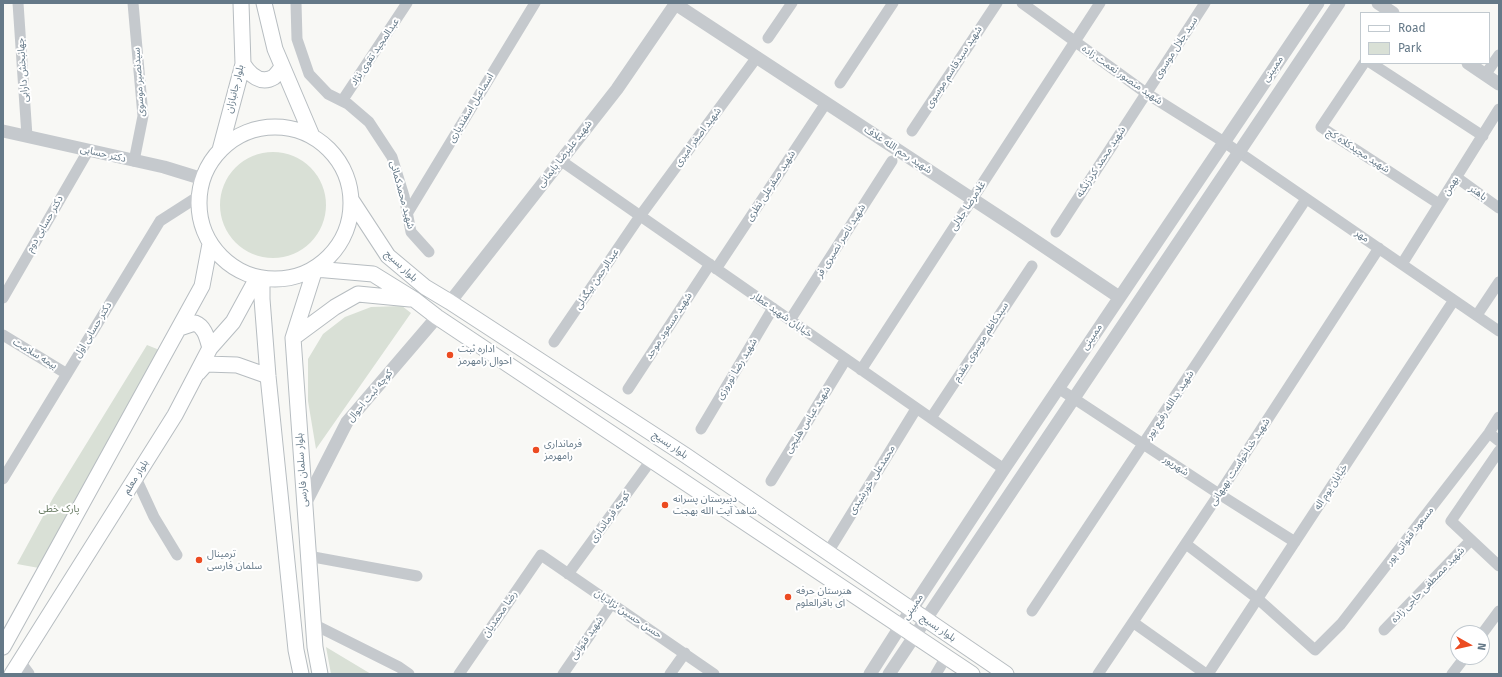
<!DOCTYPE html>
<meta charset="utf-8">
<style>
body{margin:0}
#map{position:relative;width:1502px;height:677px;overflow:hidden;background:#f8f8f5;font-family:"Fira Sans",sans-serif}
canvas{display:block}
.frame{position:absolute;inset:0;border:4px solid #657988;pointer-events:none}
.legend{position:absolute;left:1360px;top:12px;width:130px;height:52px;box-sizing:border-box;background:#fff;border:1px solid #c1c9cf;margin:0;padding:5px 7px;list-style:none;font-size:12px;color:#657988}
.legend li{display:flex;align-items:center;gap:8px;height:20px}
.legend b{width:20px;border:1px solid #c1c9cf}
.north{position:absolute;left:1450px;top:625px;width:40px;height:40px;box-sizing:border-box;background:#fff;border:1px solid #c1c9cf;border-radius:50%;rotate:98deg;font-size:11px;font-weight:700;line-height:16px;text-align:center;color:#657988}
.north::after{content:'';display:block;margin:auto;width:14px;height:18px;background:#ec4b21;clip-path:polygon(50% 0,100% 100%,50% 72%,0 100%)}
</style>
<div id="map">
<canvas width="1502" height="677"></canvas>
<div class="frame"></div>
<ul class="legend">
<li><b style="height:5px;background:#fff"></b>Road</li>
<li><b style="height:11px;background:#d9e0d6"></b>Park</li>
</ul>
<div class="north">N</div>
</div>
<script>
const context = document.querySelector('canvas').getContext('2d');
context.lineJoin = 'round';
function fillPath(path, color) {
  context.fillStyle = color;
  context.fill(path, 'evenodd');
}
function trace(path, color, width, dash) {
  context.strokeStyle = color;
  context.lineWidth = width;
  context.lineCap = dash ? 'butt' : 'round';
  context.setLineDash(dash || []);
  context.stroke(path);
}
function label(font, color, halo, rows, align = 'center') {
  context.font = font + ' "Fira Sans","Noto Sans Arabic",sans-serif';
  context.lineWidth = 4;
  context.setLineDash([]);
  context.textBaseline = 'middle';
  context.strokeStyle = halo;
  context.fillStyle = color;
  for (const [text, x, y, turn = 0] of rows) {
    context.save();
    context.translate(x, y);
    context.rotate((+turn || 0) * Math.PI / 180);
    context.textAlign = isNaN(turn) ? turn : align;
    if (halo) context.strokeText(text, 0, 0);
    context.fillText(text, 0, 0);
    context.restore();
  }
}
const green = new Path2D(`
 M220 205a53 53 0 1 1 106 0a53 53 0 1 1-106 0Z
 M402,306L411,313L316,449L308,401V359L323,334L345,317L371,307Z
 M147,345L162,351L39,568L17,564L53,498Z
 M326,647L371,674H331Z`);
const minor = new Path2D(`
 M18,3L27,136
 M133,3L143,116L134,161
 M296,3L297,39L309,74L328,94L348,104L369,122L392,157L404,196L411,232L429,252
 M1022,3L1146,93L1224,142L1499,331
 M768,38L792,3
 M1364,63L1321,127L1439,204
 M1371,63L1483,136
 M1485,75L1499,55
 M840,83L893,3
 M342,101L407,3
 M912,131L997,3
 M560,160L1004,469
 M1456,177L1499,208
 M407,214L535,3
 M1056,232L1205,3
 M1402,264L1499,109
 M716,269L826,103
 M3,298L88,151
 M1477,315L1499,282
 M790,320L892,161
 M3,335L67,374
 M554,342L640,216L757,57
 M861,370L1100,3
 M1058,388L1219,494L1295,542
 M628,389L710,264
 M931,418L1032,266
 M701,429L773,308
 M1489,433L1499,441
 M1499,451L1451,521L1499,566
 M136,478L154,517L177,555
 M3,479L160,221L199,196
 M771,481L846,359
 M1186,544L1258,599L1315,650L1341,624L1489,433L1499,417
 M828,552L916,409
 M308,556L417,576
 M568,574L652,459
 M1032,611L1306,199
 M1134,623L1206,674
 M313,624L399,667L409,674
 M1384,630L1471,540
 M1482,634L1499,611
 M459,674L541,555L714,674
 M563,674L612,603
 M670,674L685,653
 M936,674L946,657
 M1098,674L1219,494L1379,248
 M1208,674L1454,300
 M1452,674L1465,657`);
const tertiary = new Path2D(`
 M674,3L1015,227L1119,297
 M1378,3L1393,13
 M1468,63L1499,84
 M3,131L164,167L203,179
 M450,302L617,89L676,3
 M305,504L347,422L437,317
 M19,662L28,674
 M870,674L900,627L1004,469L1318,3
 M889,674L1339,3`);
const secondary = new Path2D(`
 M264,3L275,49L312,136
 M243,64C250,75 261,85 274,77C277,74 280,70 282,67
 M199 203a76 76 0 1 1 152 0a76 76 0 1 1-152 0Z
 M220,150L243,64L241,3
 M352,201L388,256L425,287L450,302L685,455L1006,674
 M262,279V299L268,376L296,650L301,674
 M180,328L195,323C205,327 207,338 210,348
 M293,338L335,307L358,294L410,299
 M198,373L206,364L237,365L268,376
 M3,647L202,286L210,244
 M12,674L175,415L210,348L233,322L257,278
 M320,674L315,647L293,338L315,269L373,274L415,300L437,317L972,674`);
const markers = [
 [450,355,4,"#ec4b21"],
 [536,450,4,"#ec4b21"],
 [665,505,4,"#ec4b21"],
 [199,560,4,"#ec4b21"],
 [788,597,4,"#ec4b21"]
];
const streetNames = [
 ["سید جلال موسوی",1176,48,-57],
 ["عبدالمجید تقوی نژاد",375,52,-56],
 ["شهید سیدقاسم موسوی",954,67,-57],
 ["ممبینی",1273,69,-56],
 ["جهانبخش دارابی",23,70,-94],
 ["شهید منصور نعمت زاده",1122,75,35],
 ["سیدنصیر موسوی",139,82,-94],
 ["بلوار جانبازان",235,89,-76],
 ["اسماعیل اسفندیاری",471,108,-59],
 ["شهید اصغر امیری",698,137,-53],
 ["شهید رحم الله علاف",898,150,33],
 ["شهید مجیدکلاه کج",1358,151,33],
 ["دکتر حسابی",103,154,13],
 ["شهید علیرضا بایمانی",565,154,-52],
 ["شهید محمد کردزنگنه",1101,162,-57],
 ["شهید صفرعلی نظری",771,186,-57],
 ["بهمن",1451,186,-58],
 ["باهنر",1478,193,36],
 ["شهید محمدکمائی",402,195,75],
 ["غلامرضا جلالی",968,206,-57],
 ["دکتر حسابی دوم",45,224,-60],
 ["مهر",1362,236,34],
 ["شهید ناصر نصیری فر",841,241,-58],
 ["بلوار بسیج",401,266,43],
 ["عبدالرحمن بیگدلی",597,279,-56],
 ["خیابان شهید عطار",782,315,35],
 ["شهید مسعود موحد",669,326,-57],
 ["دکتر حسابی اول",93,330,-59],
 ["ممبینی",1092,337,-56],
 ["سیدکاظم موسوی مقدم",981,342,-57],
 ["بیمه سلامت",35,354,31],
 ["شهید رضا نوروزی",737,369,-59],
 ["کوچه ثبت احوال",370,396,-50],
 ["شهید یدالله رفیع پور",1170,405,-57],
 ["شهید عباس هلیچی",808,420,-58],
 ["بلوار بسیج",670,445,34],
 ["شهید خداخواست بهبهانی",1240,462,-57],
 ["شهریور",1176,466,33],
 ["بلوار سلمان فارسی",302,470,-94],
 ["بلوار معلم",136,477,-58],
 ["محمدعلی خورشیدی",872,480,-58],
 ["خیابان یوم اله",1331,487,-57],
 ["کوچه فرمانداری",610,517,-54],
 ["مسعود قنواتی پور",1410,536,-52],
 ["شهید مصطفی حاجی زاده",1428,585,-46],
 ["ممبینی",913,607,-56],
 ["رضا محمدیان",500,614,-56],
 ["حسن حسین نژادیان",628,614,34],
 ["بلوار بسیج",938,628,34],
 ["شهید قنواتی",587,638,-55]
];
const poiNames = [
 ["اداره ثبت",458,349],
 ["احوال رامهرمز",458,361],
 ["فرمانداری",544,444],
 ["رامهرمز",544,456],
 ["دبیرستان پسرانه",673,499],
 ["شاهد آیت الله بهجت",673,511],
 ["ترمینال",207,554],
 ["سلمان فارسی",207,566],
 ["هنرستان حرفه",796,591],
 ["ای باقرالعلوم",796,603]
];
const parkNames = [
 ["پارک خطی",59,509]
];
fillPath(green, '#d9e0d6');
trace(secondary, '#b7bdc1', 17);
trace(minor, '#c5c9cd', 11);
trace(tertiary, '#c5c9cd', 13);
trace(secondary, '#fff', 15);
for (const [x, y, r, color] of markers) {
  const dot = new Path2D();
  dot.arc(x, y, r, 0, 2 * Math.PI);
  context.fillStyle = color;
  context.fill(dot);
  trace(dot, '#fff', 1.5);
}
label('10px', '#657988', '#fff', streetNames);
label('10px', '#657988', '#fff', poiNames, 'left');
label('10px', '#667961', '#fff', parkNames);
</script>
